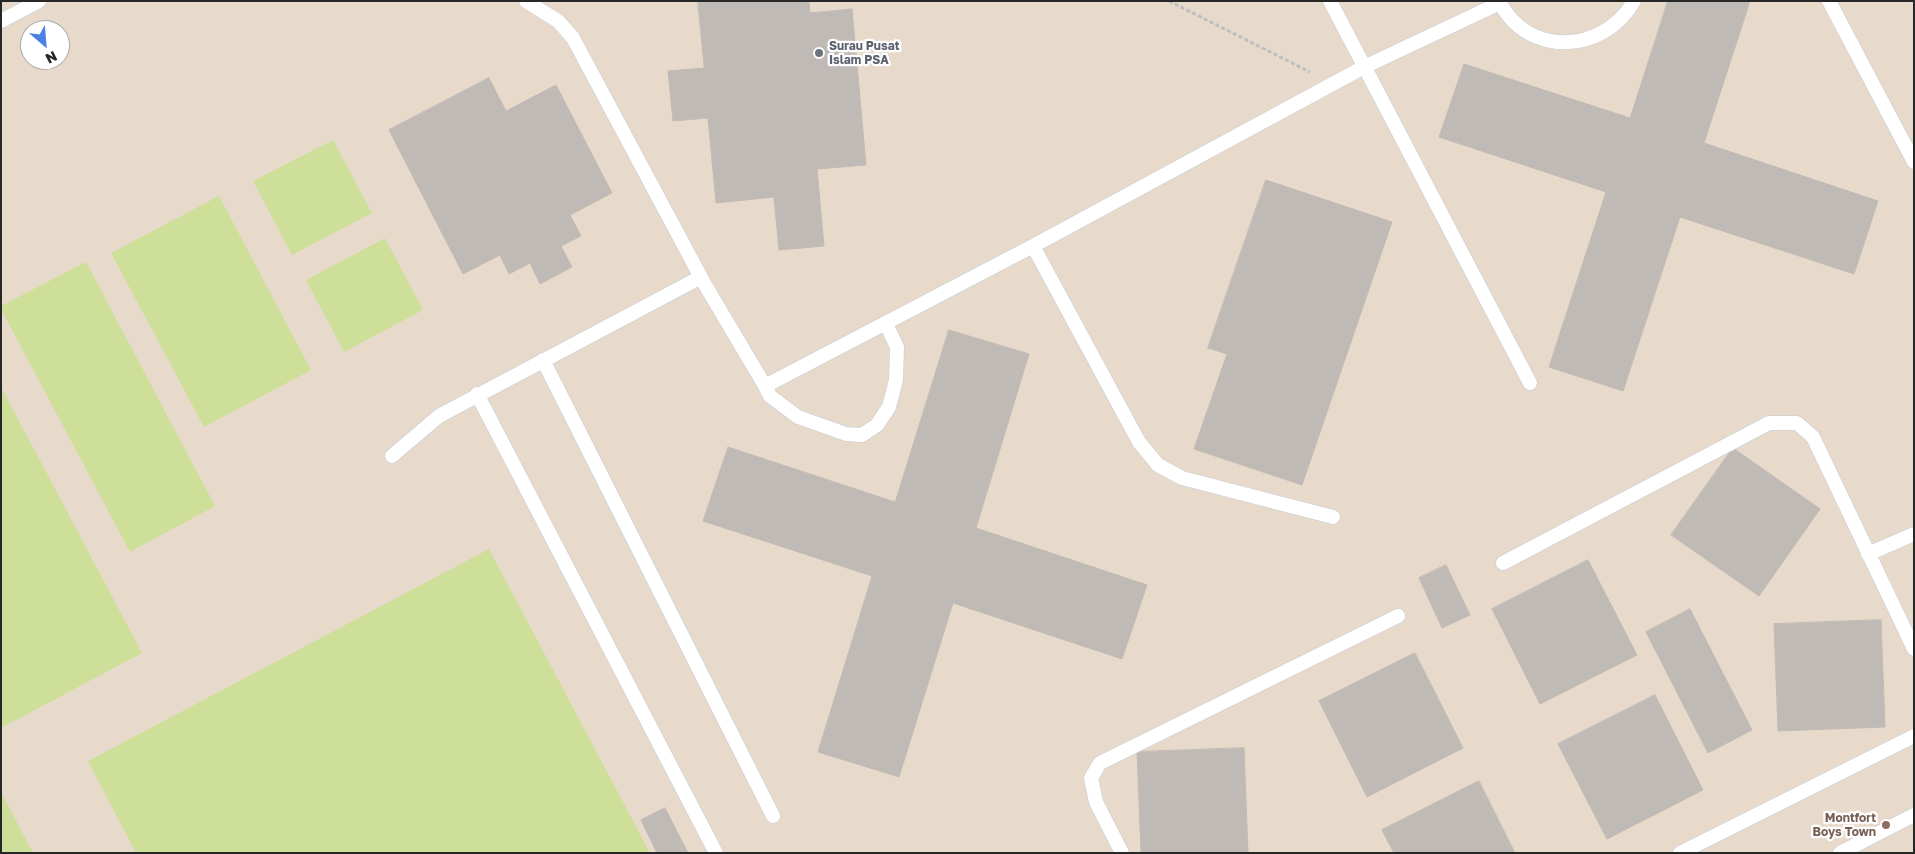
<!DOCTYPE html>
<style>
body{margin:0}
#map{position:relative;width:1915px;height:854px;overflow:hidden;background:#e8e0da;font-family:"Golos Text",sans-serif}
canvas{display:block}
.frame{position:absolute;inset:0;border:2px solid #272727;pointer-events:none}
.north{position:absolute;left:20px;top:20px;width:50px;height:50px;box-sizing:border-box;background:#fff;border:1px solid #a9a9a9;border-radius:50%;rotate:153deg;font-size:14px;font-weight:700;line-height:20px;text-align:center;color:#272727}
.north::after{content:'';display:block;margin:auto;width:18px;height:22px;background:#4b80e4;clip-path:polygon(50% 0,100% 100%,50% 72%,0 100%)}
</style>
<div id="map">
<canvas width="1915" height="854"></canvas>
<div class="frame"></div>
<div class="north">N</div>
</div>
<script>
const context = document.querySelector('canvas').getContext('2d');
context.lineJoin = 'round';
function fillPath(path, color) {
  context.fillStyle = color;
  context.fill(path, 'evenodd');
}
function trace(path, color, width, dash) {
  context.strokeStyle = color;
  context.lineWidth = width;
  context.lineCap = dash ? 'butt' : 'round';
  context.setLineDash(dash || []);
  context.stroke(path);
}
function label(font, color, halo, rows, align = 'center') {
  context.font = font + ' "Golos Text",sans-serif';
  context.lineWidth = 4.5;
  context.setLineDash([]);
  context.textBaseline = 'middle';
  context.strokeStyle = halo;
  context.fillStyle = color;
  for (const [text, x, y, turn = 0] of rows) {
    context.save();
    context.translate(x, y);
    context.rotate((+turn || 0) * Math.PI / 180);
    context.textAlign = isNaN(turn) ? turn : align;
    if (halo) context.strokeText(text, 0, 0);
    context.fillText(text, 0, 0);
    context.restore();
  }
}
const education = new Path2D(`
 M1,1H1914V853H1ZM30,30H60V60H30Z`);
const pitch = new Path2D(`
 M333,140L372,213L292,255L253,181Z
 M219,196L311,370L204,427L111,253Z
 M385,238L423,310L344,352L306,280Z
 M86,262L215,506L130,552L1,309V306Z
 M1,387L142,653L1,728Z
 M489,549L650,853H136L88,761Z
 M1,792L33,853H1Z`);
const building = new Path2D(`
 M698,1H809L810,13L852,9L866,165L817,169L824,246L779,250L774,197L716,203L708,118L673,121L668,71L704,68Z
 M1668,1H1750L1704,143L1878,201L1854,274L1680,217L1623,391L1549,367L1606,192L1439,137L1464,64L1630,118Z
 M489,78L506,111L556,85L612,193L570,215L581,236L561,246L572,267L540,284L530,263L509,274L500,255L463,274L389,130Z
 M1266,180L1392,222L1302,485L1194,449L1227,354L1208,348Z
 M949,330L1029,354L976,528L1147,585L1122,659L953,603L899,777L818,752L872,576L703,521L728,447L895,502Z
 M1733,448L1820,509L1759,596L1671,535Z
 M1588,560L1637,655L1540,704L1492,609Z
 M1446,565L1470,615L1442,628L1419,578Z
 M1690,609L1752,730L1708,753L1646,632Z
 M1881,620L1885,727L1778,731L1774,624Z
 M1415,653L1463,748L1367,797L1319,701Z
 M1655,695L1703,790L1607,839L1558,744Z
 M1244,748L1248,853H1141L1137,752Z
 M1479,781L1515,853H1394L1382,830Z
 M665,808L688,853H657L641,820Z`);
const path = new Path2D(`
 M1169,1L1310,72`);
const lane = new Path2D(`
 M526,1L558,21L573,38L704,283L765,386L1033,246L1364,67L1500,3
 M1330,1L1530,383
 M1499,1C1527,58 1604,54 1634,1
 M1829,1L1914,162
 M1,21L39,1
 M1033,246L1139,442L1158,465L1182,478L1333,517
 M543,360L773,816
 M765,386L770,396L798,417L846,434L862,435L877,425L889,407L896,380L897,347L886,324
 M477,394L716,853
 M392,456L439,416L701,277
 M1868,554L1914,534
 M1503,563L1769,423H1797L1813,437L1914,649
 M1122,853L1096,802L1091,778L1100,763L1398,616
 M1680,853L1914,736
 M1840,853L1914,815`);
const markers = [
 [819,53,5,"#6b7280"],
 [1886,825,5,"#8d6e63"]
];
const worshipNames = [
 ["Surau Pusat",829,46],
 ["Islam PSA",829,60]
];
const educationNames = [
 ["Montfort",1876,818],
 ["Boys Town",1876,832]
];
fillPath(education, '#e8dacb');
fillPath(pitch, '#cddf99');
fillPath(building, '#c0bab7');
trace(building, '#c3bbb4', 1);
trace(lane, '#c5cbd3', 15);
trace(path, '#bebebe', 3, [4, 2.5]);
trace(lane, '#fff', 14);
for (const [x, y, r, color] of markers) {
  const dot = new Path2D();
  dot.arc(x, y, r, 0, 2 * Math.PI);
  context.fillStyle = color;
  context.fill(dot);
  trace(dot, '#fff', 2);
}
label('bold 12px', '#5b616d', '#fff', worshipNames, 'left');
label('bold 12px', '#785e54', '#fff', educationNames, 'right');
</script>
